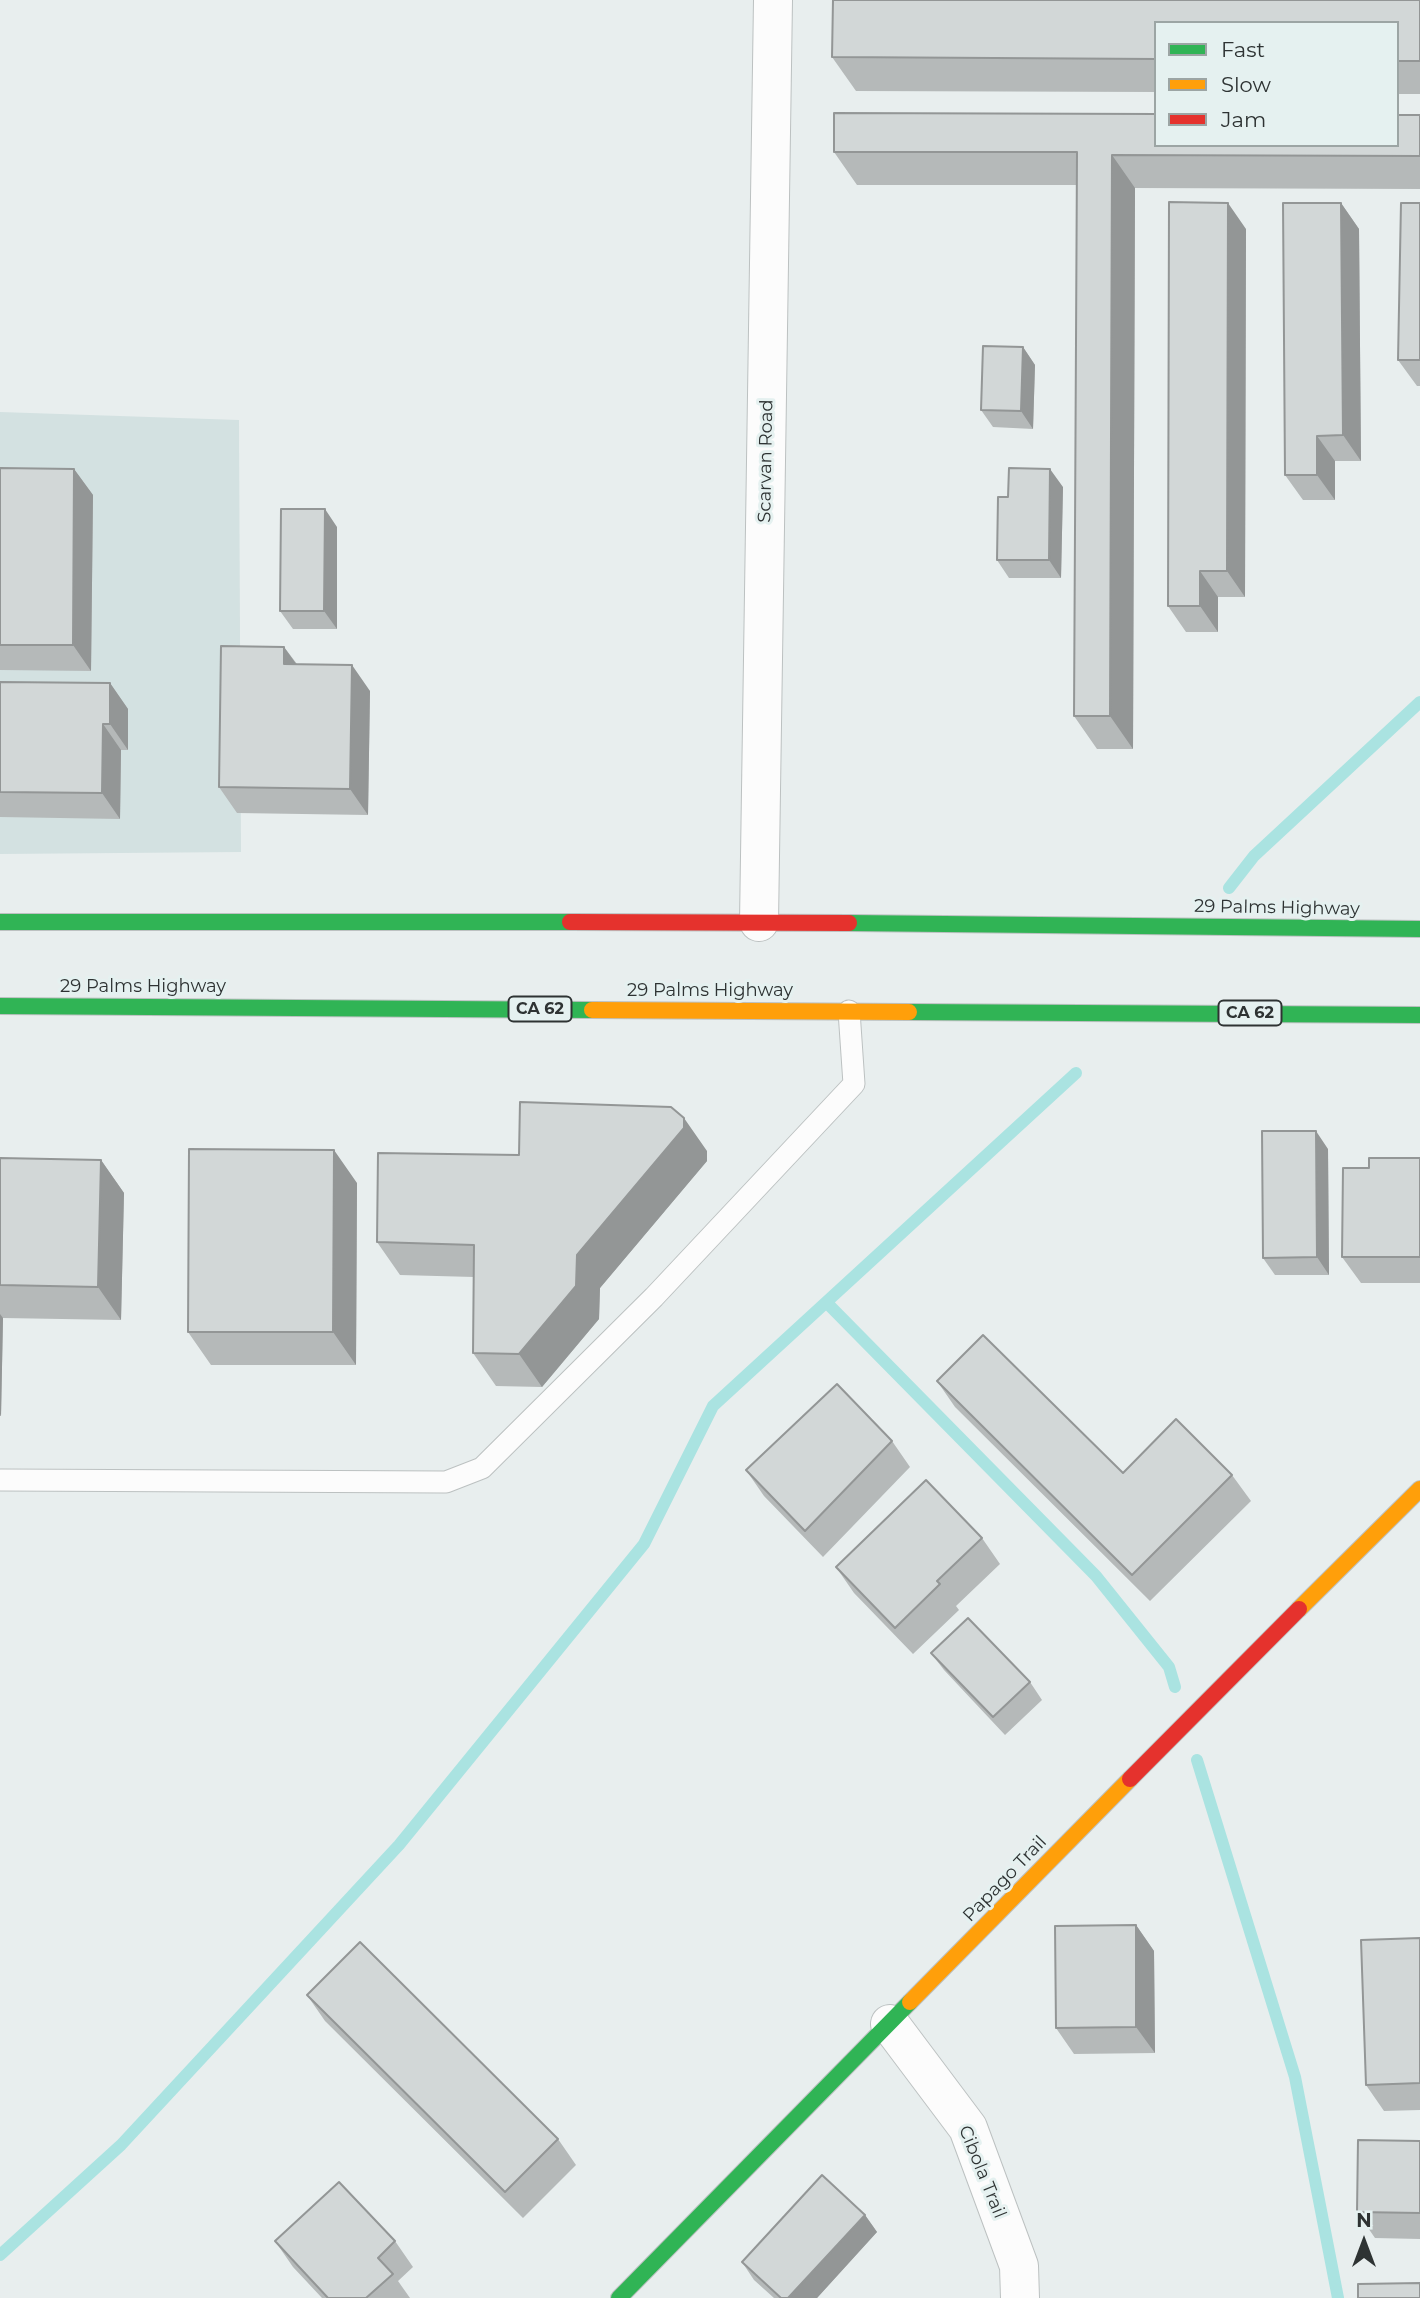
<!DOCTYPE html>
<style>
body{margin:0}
#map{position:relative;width:1420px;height:2298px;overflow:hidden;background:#e8eeee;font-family:Montserrat,sans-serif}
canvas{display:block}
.legend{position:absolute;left:1154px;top:21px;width:245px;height:126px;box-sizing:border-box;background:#e5f1f0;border:2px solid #9ca5a4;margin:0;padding:9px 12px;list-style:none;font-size:21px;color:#2e3333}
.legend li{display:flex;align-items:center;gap:14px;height:35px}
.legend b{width:35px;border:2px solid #9ca5a4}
.north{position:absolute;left:1329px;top:2207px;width:70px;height:70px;-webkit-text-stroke:5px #e5f1f0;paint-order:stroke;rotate:0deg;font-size:19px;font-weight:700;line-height:28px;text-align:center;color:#2e3333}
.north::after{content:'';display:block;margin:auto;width:24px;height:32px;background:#2e3333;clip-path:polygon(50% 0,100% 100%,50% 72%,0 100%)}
</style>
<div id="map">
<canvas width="1420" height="2298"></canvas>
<ul class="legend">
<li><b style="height:9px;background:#30b455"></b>Fast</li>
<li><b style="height:9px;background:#ff9f0a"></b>Slow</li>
<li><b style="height:9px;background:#e5322d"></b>Jam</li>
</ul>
<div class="north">N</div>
</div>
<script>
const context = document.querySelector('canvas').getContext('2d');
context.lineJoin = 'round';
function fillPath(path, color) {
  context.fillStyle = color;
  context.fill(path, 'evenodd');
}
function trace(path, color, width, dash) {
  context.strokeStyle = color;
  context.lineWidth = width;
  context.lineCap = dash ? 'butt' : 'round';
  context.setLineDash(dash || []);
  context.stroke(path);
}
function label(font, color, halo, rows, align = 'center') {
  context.font = font + ' Montserrat,sans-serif';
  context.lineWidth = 6;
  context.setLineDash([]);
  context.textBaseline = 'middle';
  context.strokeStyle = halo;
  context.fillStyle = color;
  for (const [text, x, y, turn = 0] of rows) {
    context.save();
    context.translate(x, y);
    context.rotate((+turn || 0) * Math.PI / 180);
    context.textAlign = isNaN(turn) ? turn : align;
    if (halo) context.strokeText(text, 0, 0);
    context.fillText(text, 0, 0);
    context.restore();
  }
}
const built = new Path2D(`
 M0,412L239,420L241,852L0,854Z`);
const stream = new Path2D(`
 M1229,888L1254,856L1420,702
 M828,1304L1096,1576L1169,1667L1175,1687
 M1197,1760L1295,2077L1338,2298
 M0,2255L121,2145L399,1845L644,1544L713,1406L1076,1073`);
const lane = new Path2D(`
 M0,1480L446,1482L482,1468L654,1297L854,1084L849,1011`);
const street = new Path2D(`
 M759,922L773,0
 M890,2024L968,2128L1019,2266L1020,2298`);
const fast = new Path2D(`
 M0,922H570
 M849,923L1420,929
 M0,1006L592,1010
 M909,1012L1420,1015
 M619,2298L910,2002`);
const slow = new Path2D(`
 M592,1010L909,1012
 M1299,1609L1420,1489
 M910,2002L1130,1779`);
const jam = new Path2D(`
 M570,922L849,923
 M1130,1779L1299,1609`);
const wall = new Path2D(`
 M833,0H1420V94H1397V23H1156V92L856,91L832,57Z
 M1420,115V189L1135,188L1133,749H1097L1074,716L1077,185H857L834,152Z
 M1341,203L1359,229L1361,461H1335V500H1303L1285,475Z
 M1420,203V386H1417L1398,360Z
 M1246,229L1245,597H1218V632H1186L1168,606Z
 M1023,347L1035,365L1033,429L993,427L981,410Z
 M0,468L74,469L93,495L91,671L0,670Z
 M1063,487L1061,578H1009L997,560L1008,497Z
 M337,527V629H293L280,611Z
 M284,647L297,664L370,691L368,815L237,813L219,787Z
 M0,682L110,683L128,709V750H121L120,819L0,817Z
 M1328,1149L1329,1275H1275L1263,1258Z
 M707,1151V1161L600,1288L599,1319L542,1387L496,1386L473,1353L474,1277L400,1275L377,1242L519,1155Z
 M0,1158L101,1160L124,1193L121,1320L3,1318L1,1416H0Z
 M1420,1158V1283H1361L1342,1257L1369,1168Z
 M357,1183L356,1365H211L188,1332Z
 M937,1381L1123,1473L1232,1475L1251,1501L1150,1601L955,1407Z
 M892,1441L910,1467L823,1557L764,1496L746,1470Z
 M982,1538L1000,1564L956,1606L959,1610L913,1654L854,1593L836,1567Z
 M931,1653L1030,1682L1042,1700L1005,1735L944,1670Z
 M1136,1925L1154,1951L1155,2053L1074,2054L1056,2028Z
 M1420,1938V2110L1384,2111L1366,2085Z
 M307,1995L558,2139L576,2165L523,2218L325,2021Z
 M1420,2141V2239L1375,2238L1357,2212Z
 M865,2215L877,2232L817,2298H774L754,2280L742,2262Z
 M275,2241H395L413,2267L398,2281L410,2298H322L293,2267Z`);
const shadedWall = new Path2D(`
 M1112,155L1135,188L1133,749L1110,716Z
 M1228,203L1246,229L1245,597L1227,571Z
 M1341,203L1359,229L1361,461L1343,435Z
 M1023,347L1035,365L1033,429L1021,411Z
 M1317,436L1335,461V500L1317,475Z
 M74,469L93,495L91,671L73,645Z
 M1050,469L1063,487L1061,578L1049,560Z
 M325,509L337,527V629L324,611Z
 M1200,571L1218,597V632L1200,606Z
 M284,647L302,672L284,664Z
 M352,665L370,691L368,815L350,789Z
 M110,683L128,709V750L110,724Z
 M103,724L121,750L120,819L102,793Z
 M684,1118L707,1151V1161L600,1288L599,1319L542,1387L519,1354L577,1255Z
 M1316,1131L1328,1149L1329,1275L1317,1257Z
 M334,1150L357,1183L356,1365L333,1332Z
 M101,1160L124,1193L121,1320L98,1287Z
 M0,1314L3,1318L1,1416L0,1414Z
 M1136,1925L1154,1951L1155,2053L1136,2027Z
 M865,2215L877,2232L817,2298H788Z`);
const building = new Path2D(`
 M833,0H1420V61H1397V23H1156V59L832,57Z
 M834,113L1156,114V145H1397V115H1420V156L1112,155L1110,716H1074L1077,152H834Z
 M1169,202L1228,203L1227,571H1200V606H1168Z
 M1283,203H1341L1343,435L1317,436V475H1285Z
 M1401,203H1420V360H1398Z
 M983,346L1023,347L1021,411L981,410Z
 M0,468L74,469L73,645H0Z
 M1009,468L1050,469L1049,560H997L998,497H1008Z
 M281,509H325L324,611H280Z
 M221,646L284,647V664L352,665L350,789L219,787Z
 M0,682L110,683V724H103L102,793L0,792Z
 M520,1102L671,1107L684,1118V1128L577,1255L576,1286L519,1354L473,1353L474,1245L377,1242L378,1153L519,1155Z
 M1262,1131H1316L1317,1257L1263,1258Z
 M189,1149L334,1150L333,1332H188Z
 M0,1158L101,1160L98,1287L0,1285Z
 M1369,1158H1420V1257H1342L1343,1168H1369Z
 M983,1335L1123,1473L1176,1419L1232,1475L1132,1575L937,1381Z
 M837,1384L892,1441L805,1531L746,1470Z
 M926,1480L982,1538L937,1581L940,1584L895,1628L836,1567Z
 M968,1618L1030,1682L993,1717L931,1653Z
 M1136,1925V2027L1056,2028L1055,1926Z
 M1420,1938V2083L1366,2085L1361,1940Z
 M360,1942L558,2139L505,2192L307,1995Z
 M1358,2140L1420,2141V2213L1357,2212Z
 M822,2175L865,2215L788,2298H781L742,2262Z
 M339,2182L395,2241L378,2258L393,2274L366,2298H328L275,2241Z
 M1420,2283V2298H1358V2284Z`);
const shields = [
 [540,1009,63],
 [1250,1013,63]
];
const shieldNames = [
 ["CA 62",540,1009],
 ["CA 62",1250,1013]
];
const streetNames = [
 ["Scarvan Road",766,461,-89],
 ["29 Palms Highway",1277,908,1],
 ["29 Palms Highway",143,987],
 ["29 Palms Highway",710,991],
 ["Papago Trail",1005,1879,-46],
 ["Cibola Trail",982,2172,68]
];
fillPath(built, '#d3e1e1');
trace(stream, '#aae3e1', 12);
trace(lane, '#bcc1c1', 23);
trace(street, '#bcc1c1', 40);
trace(fast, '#bcc1c1', 18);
trace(slow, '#bcc1c1', 18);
trace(jam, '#bcc1c1', 18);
trace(lane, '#fcfcfc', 21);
trace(street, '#fcfcfc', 38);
trace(fast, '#30b455', 16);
trace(slow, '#ff9f0a', 16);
trace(jam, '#e5322d', 16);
fillPath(wall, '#b5b9b9');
fillPath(shadedWall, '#939696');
fillPath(building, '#d2d7d7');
trace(building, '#939696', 2);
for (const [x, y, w] of shields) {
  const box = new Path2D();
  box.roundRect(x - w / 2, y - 12.5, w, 25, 5);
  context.fillStyle = '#e5f1f0';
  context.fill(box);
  trace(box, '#2e3333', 2);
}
label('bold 16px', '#2e3333', null, shieldNames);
label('18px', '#2e3333', '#e5f1f0', streetNames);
</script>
